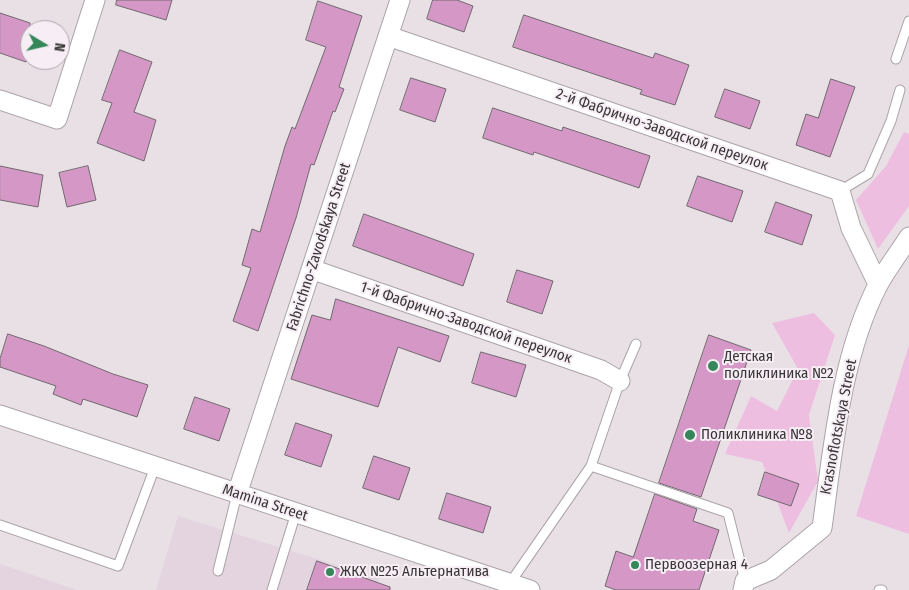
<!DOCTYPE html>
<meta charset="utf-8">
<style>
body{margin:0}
#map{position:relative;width:909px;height:590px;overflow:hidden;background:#e9e0e6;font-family:"Fira Sans Condensed",sans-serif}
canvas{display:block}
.north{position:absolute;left:20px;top:20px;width:50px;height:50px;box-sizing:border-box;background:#f6eef4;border:1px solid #aaa4a9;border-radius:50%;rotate:99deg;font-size:14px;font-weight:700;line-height:20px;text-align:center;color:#393638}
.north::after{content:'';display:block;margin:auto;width:18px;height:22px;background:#358658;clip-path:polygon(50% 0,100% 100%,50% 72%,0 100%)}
</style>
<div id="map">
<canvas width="909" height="590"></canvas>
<div class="north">N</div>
</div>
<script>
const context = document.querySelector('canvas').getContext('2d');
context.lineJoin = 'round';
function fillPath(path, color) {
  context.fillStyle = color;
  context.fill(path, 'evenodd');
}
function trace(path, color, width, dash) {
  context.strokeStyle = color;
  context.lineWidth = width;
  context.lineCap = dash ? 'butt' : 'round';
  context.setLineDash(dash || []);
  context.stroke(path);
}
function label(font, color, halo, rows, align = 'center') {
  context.font = font + ' "Fira Sans Condensed",sans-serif';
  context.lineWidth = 4;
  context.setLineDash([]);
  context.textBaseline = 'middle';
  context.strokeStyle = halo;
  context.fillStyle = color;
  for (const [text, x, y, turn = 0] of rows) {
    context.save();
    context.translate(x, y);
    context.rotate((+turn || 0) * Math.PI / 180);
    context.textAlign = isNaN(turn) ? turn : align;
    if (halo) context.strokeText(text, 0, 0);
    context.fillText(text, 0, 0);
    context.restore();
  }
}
const built = new Path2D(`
 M178,516L379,578L375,590H156Z
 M0,564L77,590H0Z`);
const green = new Path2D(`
 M904,132L909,134V206L878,249L856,200L886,166Z
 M814,313L835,335L809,415L818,481L789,533L762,462L725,454L751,396L777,411L798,369L772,323Z
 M909,345V534L856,516Z`);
const building = new Path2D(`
 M117,0H172L166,20L116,5Z
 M433,0H457L473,6L464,32L427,19Z
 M318,1L362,16L339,87L344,89L335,112L333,111L314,165L311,164L296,218L258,331L233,321L251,268L242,265L252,229L260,232L285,146L292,127L295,129L326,47L306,40Z
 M0,13L30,23V48L26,62L0,53Z
 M524,15L653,58L655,53L689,65L675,105L640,94L642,90L513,47Z
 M120,50L152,62L134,112L156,120L144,161L97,143L112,103L102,100Z
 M411,78L446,89L435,122L400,110Z
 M831,79L855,87L830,157L796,145L806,114L818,118Z
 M725,89L760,101L750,129L715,117Z
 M493,108L562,131L563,127L650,156L639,188L534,152L533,155L483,138Z
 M0,166L43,175L38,207L0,200Z
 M88,166L96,200L67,207L59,173Z
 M698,176L743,191L732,222L687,206Z
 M776,202L812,215L802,245L765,232Z
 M364,214L474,254L463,286L353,246Z
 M517,270L553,281L542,314L507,302Z
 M336,299L449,336L440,362L398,347L378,407L291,379L312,315L330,320Z
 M8,334L44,346L113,374L148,385L137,417L83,399L81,405L53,394L56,386L0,367V359Z
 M709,335L751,350L701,497L659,483Z
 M481,352L526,365L516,397L472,383Z
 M195,397L230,409L219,441L184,429Z
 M296,423L332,435L321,467L285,455Z
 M374,456L410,468L399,500L363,488Z
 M765,472L799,484L791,506L758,495Z
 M447,493L491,507L483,533L439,519Z
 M655,494L697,509L693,521L719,530L699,590H616L605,586L616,551L633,557Z
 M317,561L390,587V590H307Z`);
const service = new Path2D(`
 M896,59L909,21
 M840,191L868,174L891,121L900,90
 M591,466L728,513L745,581
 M0,525L118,566L155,467
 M218,571L237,494
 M510,583L591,466L620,381L636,344
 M272,590L296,513
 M879,590H882`);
const minor = new Path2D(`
 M388,36L840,191L851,228L878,284
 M0,100L57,119L95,0
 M311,269L601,370L620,381
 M0,415L530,590
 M237,494L400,0
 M743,590L745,581L771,570L822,528C833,449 841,356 878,285C887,268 899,253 909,237`);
const markers = [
 [713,366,6,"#358658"],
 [690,435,6,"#358658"],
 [635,565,5,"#358658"],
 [330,572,5,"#358658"]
];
const streetNames = [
 ["2-й Фабрично-Заводской переулок",662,130,19],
 ["Fabrichno-Zavodskaya Street",319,247,-72],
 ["1-й Фабрично-Заводской переулок",466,323,19],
 ["Krasnoflotskaya Street",839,427,-79],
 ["Mamina Street",265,503,18]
];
const poiNames = [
 ["Детская",724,357],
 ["поликлиника №2",724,374],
 ["Поликлиника №8",701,435],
 ["Первоозерная 4",645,565],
 ["ЖКХ №25 Альтернатива",340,572]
];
fillPath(built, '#e3d4df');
fillPath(green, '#eebee1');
fillPath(building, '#d598c6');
trace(building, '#70696e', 1);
trace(service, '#aba3a8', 11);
trace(minor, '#aba3a8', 21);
trace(service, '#fff', 9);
trace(minor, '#fff', 19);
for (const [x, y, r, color] of markers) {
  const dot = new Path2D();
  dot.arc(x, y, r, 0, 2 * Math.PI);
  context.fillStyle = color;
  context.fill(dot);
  trace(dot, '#f6eef4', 2);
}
label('15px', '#393638', '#f6eef4', streetNames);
label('15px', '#393638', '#f6eef4', poiNames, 'left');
</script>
